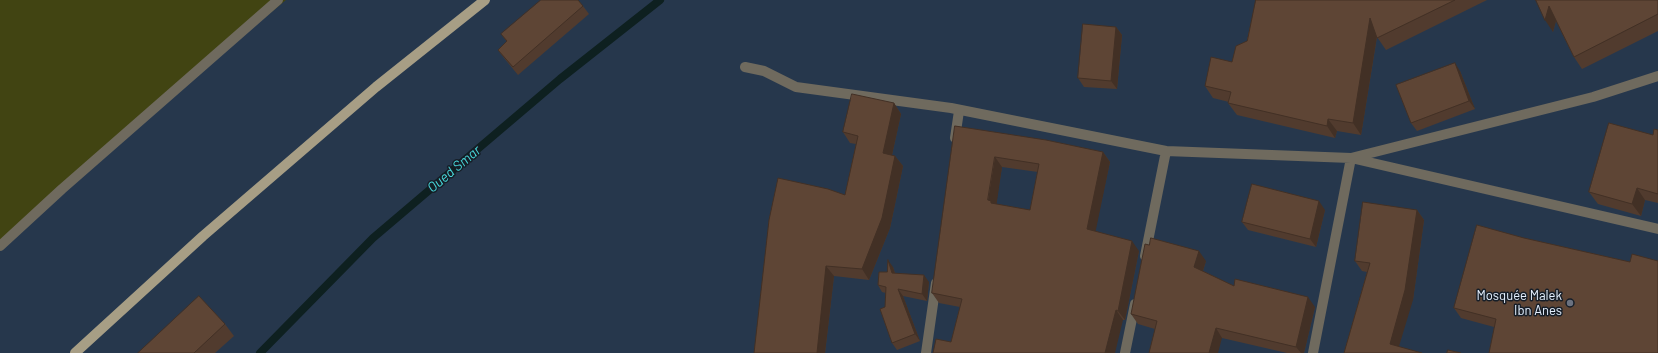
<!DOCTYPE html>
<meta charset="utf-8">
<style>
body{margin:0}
canvas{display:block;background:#26374c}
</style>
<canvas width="1658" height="353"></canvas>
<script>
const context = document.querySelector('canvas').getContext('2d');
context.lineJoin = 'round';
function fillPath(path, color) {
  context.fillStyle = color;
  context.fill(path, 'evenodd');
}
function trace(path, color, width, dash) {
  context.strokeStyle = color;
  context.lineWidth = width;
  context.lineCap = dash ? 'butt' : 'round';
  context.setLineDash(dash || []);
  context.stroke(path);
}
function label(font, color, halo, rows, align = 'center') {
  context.font = font + ' Barlow,sans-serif';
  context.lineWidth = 3;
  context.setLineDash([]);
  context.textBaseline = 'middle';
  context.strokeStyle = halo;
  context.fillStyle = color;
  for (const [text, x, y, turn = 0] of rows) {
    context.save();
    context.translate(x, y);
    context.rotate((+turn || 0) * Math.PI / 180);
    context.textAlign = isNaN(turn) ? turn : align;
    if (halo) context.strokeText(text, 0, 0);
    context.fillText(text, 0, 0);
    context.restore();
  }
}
const green = new Path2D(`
 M0,0H286L75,174L0,244Z`);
const stream = new Path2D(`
 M260,353L373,238L560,79L660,0`);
const minor = new Path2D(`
 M745,67L764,71L796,87L951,108L1166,151L1351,158L1658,229
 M955,138L959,111
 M0,246L62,189L278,0
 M1145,256L1166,151
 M926,353L936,283
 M1125,353L1135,304
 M1313,353L1351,158L1593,97L1658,76`);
const major = new Path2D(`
 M75,353L203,236L376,87L485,0`);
const wall = new Path2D(`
 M1256,0H1487L1386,50L1377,37L1361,135L1337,131L1335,138L1237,115L1228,103L1229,102L1213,98L1205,86L1232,62L1247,41Z
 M1536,0H1658V31L1582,69L1574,57L1556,21L1553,32Z
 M583,6L589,14L518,75L504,58L498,50L507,42L501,34Z
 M1116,27L1122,35L1117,89L1084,87L1078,78Z
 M1460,71L1475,109L1417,131L1411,123Z
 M894,103L901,114L892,155L895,156L903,166L890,228L869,280L834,276L825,353H754L845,195L856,144L850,143L843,132Z
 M955,126L1103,152L1110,162L1095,231L1139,251L1125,320H1123L951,342L960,307L939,303L932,293ZM1002,167L1038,172L1030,210L996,204Z
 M1658,130V203L1645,200L1641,216L1598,204L1589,192Z
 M1325,210L1316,247L1248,230L1242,222Z
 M1417,210L1424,220L1413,300L1344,353L1367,272L1362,271L1355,261Z
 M1524,238L1630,262L1494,327L1461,318L1454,308Z
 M1206,261L1203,271L1234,286L1315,307L1304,353H1287L1222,338L1155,329L1138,324L1131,314Z
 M893,267L895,273L929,282L927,301L903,296L920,341L897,350L892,343L885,307L886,293L882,292L878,285L887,272Z
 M225,324L234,336L215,353H138Z`);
const shadedWall = new Path2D(`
 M1549,6L1557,17L1553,32L1545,20Z
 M1370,18L1378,30L1361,135L1353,123Z
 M1116,27L1122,35L1117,89L1111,81Z
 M1455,63L1460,71L1475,109L1469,101Z
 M894,103L901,114L890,164L883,153Z
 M1328,119L1337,131L1335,138L1327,126Z
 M1103,152L1110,162L1094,239L1087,229Z
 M895,156L903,166L890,228L869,280L862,269Z
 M995,157L1002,167L996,208L988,200Z
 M1637,188L1645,200L1641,216L1632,204Z
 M1319,201L1325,210L1316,247L1310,239Z
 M1417,210L1424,220L1413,300L1397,353L1390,344Z
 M1132,241L1139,251L1125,320L1118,311Z
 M1199,251L1206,261L1201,277L1194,267Z
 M888,260L893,267L897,280L892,273Z
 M826,266L834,276L825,353H817Z
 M924,275L929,282L927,301L922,294Z
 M898,289L903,296L920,341L915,334Z
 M1308,297L1315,307L1304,353H1301L1296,347Z
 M1116,310L1123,320L1115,353H1105Z
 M1216,328L1222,338L1218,353H1209Z`);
const building = new Path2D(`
 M541,0H578L583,6L513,67L498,50L507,41L501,34Z
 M1256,0H1455L1377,38L1370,18L1353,123L1328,119L1327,126L1228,103L1231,92L1205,86L1211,57L1232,62L1236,46L1247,41Z
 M1536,0H1658V14L1574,57L1549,6L1545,20Z
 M1083,24L1116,27L1111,81L1078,78Z
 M1455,63L1469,101L1411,123L1396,85Z
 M852,94L894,103L883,153L895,156L882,218L862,269L826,266L817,353H754L769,220L778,178L828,189L845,195L858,136L843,132Z
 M1609,123L1653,135L1654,129L1658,130V194L1637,188L1632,204L1589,192Z
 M955,126L1046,140L1103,152L1087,229L1132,241L1118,311L1116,310L1105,353H933L936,339L951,342L962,299L932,293ZM995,157L1039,164L1030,210L991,203V201L988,200Z
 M1252,184L1319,201L1310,239L1242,222Z
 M1363,202L1417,210L1405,290L1390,344L1422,353H1344L1370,263L1355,261Z
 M1477,225L1524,238L1630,262L1632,254L1658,261V353H1489L1496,319L1454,308Z
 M1151,238L1199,251L1194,267L1234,286L1235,279L1308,297L1296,347L1216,328L1209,353H1149L1157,321L1131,314L1145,244L1149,245Z
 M888,260L892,273L924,275L922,294L898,289L915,334L892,343L880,309L885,307L886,287L878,285L879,272H887Z
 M199,296L225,324L194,353H138Z
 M1448,350L1461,353H1447Z`);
const markers = [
 [1570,303,4,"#6b7280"]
];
const poiNames = [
 ["Mosquée Malek",1562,296],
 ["Ibn Anes",1562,311]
];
const waterNames = [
 ["Oued Smar",454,169,-40]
];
fillPath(green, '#414412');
trace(stream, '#0e2020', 8);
trace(minor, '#6f6a5e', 10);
trace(major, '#a79e85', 10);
fillPath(wall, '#513b2e');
fillPath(shadedWall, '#423025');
fillPath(building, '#5e4535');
trace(building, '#423025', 1);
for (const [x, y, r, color] of markers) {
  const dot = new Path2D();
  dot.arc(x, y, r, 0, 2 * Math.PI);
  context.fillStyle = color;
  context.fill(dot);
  trace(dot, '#161e28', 1.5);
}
label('13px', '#e6f1ff', '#161e28', poiNames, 'right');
label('italic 14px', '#47d7d9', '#161e28', waterNames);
</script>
